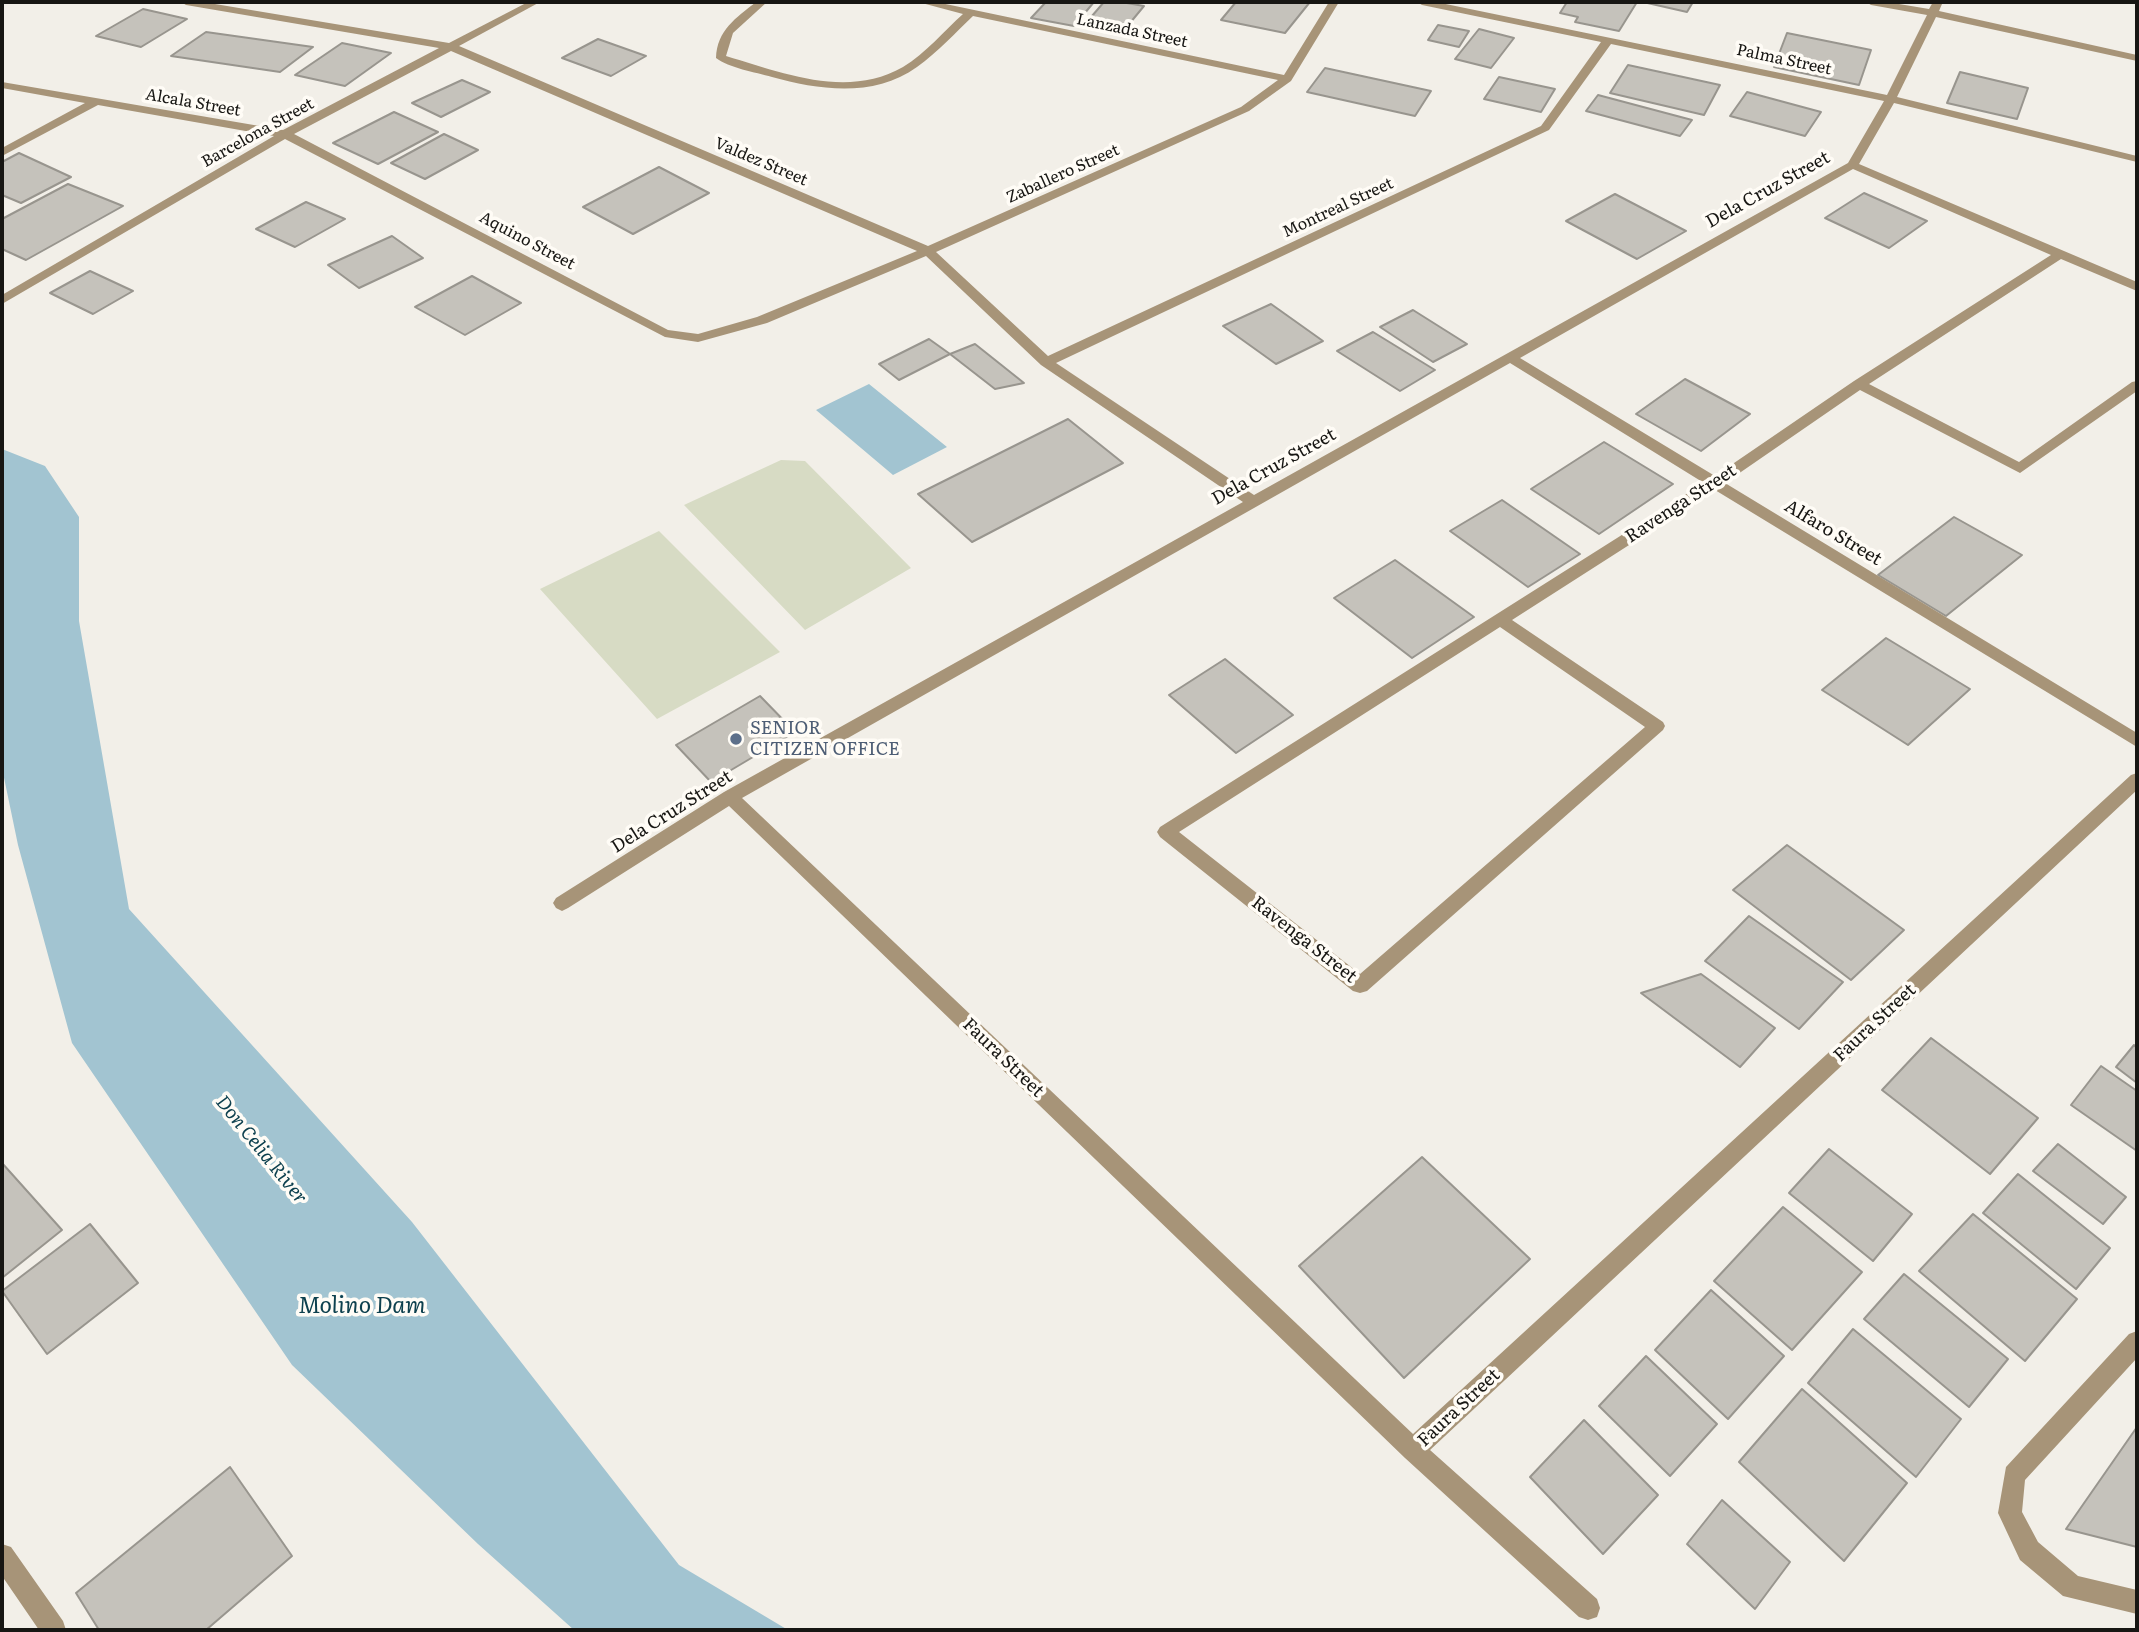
<!DOCTYPE html>
<style>
body{margin:0}
#map{position:relative;width:2139px;height:1632px;overflow:hidden;background:#f2efe8;font-family:Literata,serif}
canvas{display:block}
.frame{position:absolute;inset:0;border:4px solid #171613;pointer-events:none}
</style>
<div id="map">
<canvas width="2139" height="1632"></canvas>
<div class="frame"></div>
</div>
<script>
const context = document.querySelector('canvas').getContext('2d');
context.lineJoin = 'round';
function fillPath(path, color) {
  context.fillStyle = color;
  context.fill(path, 'evenodd');
}
function trace(path, color, width, dash) {
  context.strokeStyle = color;
  context.lineWidth = width;
  context.lineCap = dash ? 'butt' : 'round';
  context.setLineDash(dash || []);
  context.stroke(path);
}
function label(font, color, halo, rows, align = 'center') {
  context.font = font + ' Literata,serif';
  context.lineWidth = 7;
  context.setLineDash([]);
  context.textBaseline = 'middle';
  context.strokeStyle = halo;
  context.fillStyle = color;
  for (const [text, x, y, turn = 0] of rows) {
    context.save();
    context.translate(x, y);
    context.rotate((+turn || 0) * Math.PI / 180);
    context.textAlign = isNaN(turn) ? turn : align;
    if (halo) context.strokeText(text, 0, 0);
    context.fillText(text, 0, 0);
    context.restore();
  }
}
const green = new Path2D(`
 M781,460L805,461L911,568L805,630L684,505Z
 M659,531L780,652L657,719L540,589Z`);
const water = new Path2D(`
 M869,384L947,447L893,475L816,410Z
 M2,449L45,466L79,517V621L129,909L412,1222L679,1565L788,1630H574L478,1544L292,1365L72,1043L18,845L2,768Z`);
const building = new Path2D(`
 M1046,2H1094L1074,26L1031,18Z
 M1104,2H1121L1144,6L1125,29L1086,23Z
 M1236,2H1310L1285,33L1221,20Z
 M1567,2H1637L1619,31L1575,22L1578,17L1560,13Z
 M1643,2H1693L1687,12Z
 M143,9L187,19L141,47L96,36Z
 M1438,25L1469,31L1459,47L1428,40Z
 M1479,29L1514,38L1491,68L1455,59Z
 M206,32L313,47L280,72L171,56Z
 M1787,33L1871,50L1859,85L1774,67Z
 M598,39L646,56L611,76L562,58Z
 M342,43L391,53L345,86L295,75Z
 M1628,65L1720,85L1704,115L1610,93Z
 M1325,68L1431,91L1415,116L1307,92Z
 M1960,72L2028,88L2017,119L1947,103Z
 M1499,77L1555,89L1541,112L1484,99Z
 M462,80L490,92L441,117L412,103Z
 M1747,92L1821,112L1805,136L1730,116Z
 M1598,95L1692,120L1680,136L1586,111Z
 M394,112L438,132L378,164L333,143Z
 M444,134L478,150L425,179L391,163Z
 M19,153L71,177L21,203L2,195V162Z
 M659,167L709,193L633,234L583,207Z
 M68,184L123,206L26,260L2,249V219Z
 M1864,193L1927,221L1889,248L1825,218Z
 M1615,194L1686,231L1637,259L1566,221Z
 M306,202L345,219L295,247L256,229Z
 M392,236L423,258L359,288L328,265Z
 M90,271L133,291L93,314L50,293Z
 M472,276L521,303L465,335L415,307Z
 M1271,304L1323,341L1276,364L1223,326Z
 M1413,310L1467,344L1433,362L1380,327Z
 M1373,332L1435,370L1400,391L1337,351Z
 M929,339L950,354L899,380L879,364Z
 M975,344L1024,383L995,389L950,354Z
 M1685,379L1750,414L1701,451L1636,414Z
 M1068,419L1123,463L972,542L918,494Z
 M1604,442L1673,484L1599,534L1531,489Z
 M1502,500L1580,554L1528,587L1450,531Z
 M1954,517L2022,555L1946,616L1878,575Z
 M1395,560L1474,617L1412,658L1334,598Z
 M1886,638L1970,689L1908,745L1822,690Z
 M1225,659L1293,715L1236,753L1169,695Z
 M760,696L795,732L711,782L676,745Z
 M1787,845L1904,930L1851,980L1733,890Z
 M1749,916L1843,982L1799,1029L1705,961Z
 M1701,974L1775,1028L1740,1067L1641,993Z
 M1931,1038L2038,1118L1990,1174L1882,1090Z
 M2134,1045L2137,1048V1083L2116,1067Z
 M2101,1066L2137,1091V1151L2071,1105Z
 M2058,1144L2126,1197L2103,1224L2033,1171Z
 M1829,1149L1912,1214L1873,1261L1789,1193Z
 M1422,1157L1530,1259L1404,1378L1299,1266Z
 M2,1163L62,1230L2,1278Z
 M2018,1174L2110,1248L2076,1289L1983,1213Z
 M1783,1207L1862,1272L1792,1350L1714,1281Z
 M1973,1214L2077,1299L2025,1361L1919,1271Z
 M90,1224L138,1283L47,1354L2,1291Z
 M1904,1274L2008,1359L1969,1407L1864,1319Z
 M1711,1290L1784,1356L1728,1419L1655,1350Z
 M1853,1329L1961,1419L1916,1477L1808,1383Z
 M1646,1356L1717,1424L1670,1476L1599,1406Z
 M1802,1389L1907,1483L1844,1561L1739,1462Z
 M1584,1420L1658,1495L1603,1554L1530,1477Z
 M2137,1427V1547L2066,1529Z
 M230,1467L292,1556L206,1630H99L76,1593Z
 M1722,1500L1790,1562L1755,1609L1687,1544Z`);
const minor = new Path2D(`
 M181,2H203L449,43L528,2H540L459,46L928,246L1241,107L1278,80L973,16C955,33 938,52 917,67C874,98 819,90 772,77C755,72 729,68 716,58C717,30 736,18 756,2H767L733,33L726,56C783,73 847,99 903,67C926,53 944,31 963,14L918,2H936L1284,75L1329,2H1339L1291,81L1249,111L936,252L1048,356L1541,126L1601,42L1422,5L1417,2H1436L1887,95L1927,15L1871,5L1866,2H1887L1929,9L1933,2H1940L1942,4L1939,11L2137,55V61L1936,17L1897,97L2137,156V162L1894,103L1859,164L2137,282V291L2061,259L1869,384L2019,462L2132,382L2137,381V391L2020,473L1860,390L1725,483L2137,733V747L1715,490L1512,620L1663,722L1665,726L1663,730L1367,991L1360,993L1353,991L1160,837L1157,832L1160,827L1704,483L1510,363L742,798L1413,1434L2131,775L2137,773V790L1430,1450L1597,1599L1600,1608L1597,1617L1588,1620L1579,1617L1405,1458L729,806L568,908L562,911L556,908L553,903L556,898L724,792L1243,502L1041,365L926,256L767,323L698,342L665,337L285,139L2,304V295L274,136L98,105L2,156V148L85,103L2,88V82L283,130L439,48L186,5ZM1611,44L1884,101L1848,163L1254,495L1056,363L1549,130ZM451,51L917,251L757,317L698,334L668,330L294,134ZM1853,169L2051,255L1854,381L1715,476L1520,358ZM1500,627L1645,727L1360,974L1179,832Z
 M2137,1331V1358L2025,1480L2022,1512L2038,1542L2078,1576L2137,1590V1614L2063,1596L2020,1560L1998,1513L2006,1467L2129,1334Z
 M2,1544L11,1547L63,1621L66,1630H39L2,1576Z`);
const markers = [
 [736,739,7,"#5c6f8a"]
];
const farStreetnames = [
 ["Lanzada Street",1132,31,12],
 ["Palma Street",1784,60,12],
 ["Alcala Street",193,103,10],
 ["Barcelona Street",258,133,-29],
 ["Valdez Street",761,162,23],
 ["Zaballero Street",1063,174,-24],
 ["Montreal Street",1338,208,-25],
 ["Aquino Street",527,241,28]
];
const streetNames = [
 ["Dela Cruz Street",1768,190,-29],
 ["Dela Cruz Street",1274,467,-29],
 ["Ravenga Street",1681,504,-33],
 ["Alfaro Street",1833,533,31],
 ["Dela Cruz Street",672,812,-32],
 ["Ravenga Street",1304,940,38],
 ["Faura Street",1875,1023,-43],
 ["Faura Street",1003,1058,44],
 ["Faura Street",1459,1408,-43]
];
const serviceNames = [
 ["SENIOR",750,729],
 ["CITIZEN OFFICE",750,750]
];
const waterNames = [
 ["Don Celia River",261,1150,51]
];
const nearWaternames = [
 ["Molino Dam",362,1306]
];
fillPath(green, '#d7dbc4');
fillPath(water, '#a2c4d1');
fillPath(building, '#c5c2bb');
trace(building, '#98958e', 2);
fillPath(minor, '#a79478');
for (const [x, y, r, color] of markers) {
  const dot = new Path2D();
  dot.arc(x, y, r, 0, 2 * Math.PI);
  context.fillStyle = color;
  context.fill(dot);
  trace(dot, '#fffcf6', 2.5);
}
label('16px', '#171613', '#fffcf6', farStreetnames);
label('18px', '#171613', '#fffcf6', streetNames);
label('18px', '#4e5e75', '#fffcf6', serviceNames, 'left');
label('italic 19px', '#0d404e', '#fffcf6', waterNames);
label('italic 23px', '#0d404e', '#fffcf6', nearWaternames);
</script>
